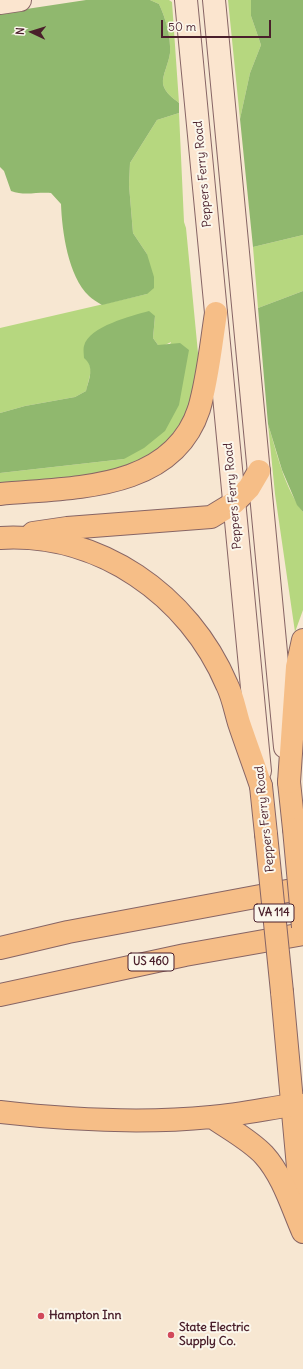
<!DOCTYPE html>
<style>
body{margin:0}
#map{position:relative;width:303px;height:1369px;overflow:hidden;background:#f7e7d2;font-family:Delius,sans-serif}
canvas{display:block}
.north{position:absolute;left:12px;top:12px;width:40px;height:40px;-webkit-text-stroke:3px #fbf7ec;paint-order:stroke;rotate:274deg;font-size:11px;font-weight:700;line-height:16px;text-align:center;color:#4a1f2b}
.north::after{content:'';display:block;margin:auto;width:14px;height:18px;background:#4a1f2b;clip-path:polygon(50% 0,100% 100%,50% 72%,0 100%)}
.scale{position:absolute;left:161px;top:20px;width:110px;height:18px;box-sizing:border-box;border:2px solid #4a1f2b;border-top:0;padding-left:5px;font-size:12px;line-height:14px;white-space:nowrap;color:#4a1f2b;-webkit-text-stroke:3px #fbf7ec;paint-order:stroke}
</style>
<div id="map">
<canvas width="303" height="1369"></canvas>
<div class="north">N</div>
<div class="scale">50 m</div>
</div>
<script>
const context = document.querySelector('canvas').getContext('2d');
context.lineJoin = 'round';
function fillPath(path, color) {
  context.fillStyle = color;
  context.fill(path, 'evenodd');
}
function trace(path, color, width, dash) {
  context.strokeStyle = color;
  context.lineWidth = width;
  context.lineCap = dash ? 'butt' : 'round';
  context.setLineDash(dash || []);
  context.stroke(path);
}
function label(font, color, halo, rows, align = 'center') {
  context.font = font + ' Delius,sans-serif';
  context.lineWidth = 4;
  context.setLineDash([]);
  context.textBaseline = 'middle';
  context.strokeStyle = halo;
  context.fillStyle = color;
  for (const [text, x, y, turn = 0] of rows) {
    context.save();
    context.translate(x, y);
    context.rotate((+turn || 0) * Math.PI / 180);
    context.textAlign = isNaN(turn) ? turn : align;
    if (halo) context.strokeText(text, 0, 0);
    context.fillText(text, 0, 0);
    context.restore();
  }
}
const green = new Path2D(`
 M150,0H169L172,2L179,103C173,98 165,93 163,84C162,75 169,63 170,53C171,37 166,19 159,4Z
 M228,0H251V16L261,45L250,73L240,119Z
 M179,113L184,222L186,228L198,353V369L190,404L183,420L162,448L122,471L0,485V473L124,459L171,342L165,345H158L153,338L155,316L89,362L91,371L86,391L75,397L25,406L0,413V328L147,294V254L133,233L129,185L130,163L157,120Z
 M303,235V291L258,308L253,247Z
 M268,424C277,453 284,487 303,512V610L295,632L275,494Z`);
const forest = new Path2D(`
 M86,0H150L159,4C166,19 171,37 170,53C169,63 162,75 163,84C165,93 173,98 179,103V113L157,120L130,163L129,185L133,233L147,254L154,277V288L147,294L102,305C97,302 92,299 89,296C68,276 62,231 61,204L51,193C36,192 24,196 11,191L4,171L0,167V13Z
 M251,0H303V235L253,247L240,119L250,73L261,45L251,16Z
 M303,291V512L297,505L282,470L268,424L258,308Z
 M149,311L155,316L153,338L158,345L180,343L189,350L179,405L165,431L144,448L124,459L0,473V413L25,406L75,397L86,391C89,379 95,367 84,358C84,355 83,349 84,346C89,326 132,316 149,311Z`);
const secondary = new Path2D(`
 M186,0L260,771
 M214,0L285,747
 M0,3L20,0`);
const primary = new Path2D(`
 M289,782L294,829
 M261,786L266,834
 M282,992L303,1222`);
const highway = new Path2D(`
 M0,494C71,487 172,492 199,409C208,378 211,345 216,313
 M33,533L67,528L211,517L234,503L249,488L259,471
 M0,538C99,532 189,595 227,685C233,697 235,710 239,723C246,744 254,765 261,786
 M289,782L297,667L303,640
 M0,948L68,932L303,888
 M0,995L185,955L303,934
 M0,1112C70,1120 140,1124 211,1117C238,1115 265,1109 292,1105H303
 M212,1117C229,1129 250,1140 264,1155C283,1176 292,1207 303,1232`);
const primaryBridge = new Path2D(`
 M294,829L303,927
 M266,834L282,992`);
const markers = [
 [41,1316,4,"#d1495b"],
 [171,1335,4,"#d1495b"]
];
const shields = [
 [274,913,40],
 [151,962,46]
];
const shieldNames = [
 ["VA 114",274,913],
 ["US 460",151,962]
];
const streetNames = [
 ["Peppers Ferry Road",203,174,-95],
 ["Peppers Ferry Road",233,496,-95],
 ["Peppers Ferry Road",265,819,-96]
];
const poiNames = [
 ["Hampton Inn",49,1316],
 ["State Electric",179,1328],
 ["Supply Co.",179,1342]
];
fillPath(green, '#b6d77f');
fillPath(forest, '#90b86e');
trace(secondary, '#876565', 24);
trace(primary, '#876565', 24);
trace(highway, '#876565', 24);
trace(secondary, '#fbe5cf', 22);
trace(primary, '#f6be87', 22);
trace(highway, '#f6be87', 22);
trace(primaryBridge, '#876565', 24, []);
trace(primaryBridge, '#f6be87', 22);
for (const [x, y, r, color] of markers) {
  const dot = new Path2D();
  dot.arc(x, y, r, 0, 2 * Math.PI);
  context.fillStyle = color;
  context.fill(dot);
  trace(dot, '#fbf7ec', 1.5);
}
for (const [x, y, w] of shields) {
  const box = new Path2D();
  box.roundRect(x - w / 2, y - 9, w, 18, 3);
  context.fillStyle = '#fbf7ec';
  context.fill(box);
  trace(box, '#4a1f2b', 1);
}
label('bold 11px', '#4a1f2b', null, shieldNames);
label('12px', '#4a1f2b', '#fbf7ec', streetNames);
label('bold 12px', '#4a1f2b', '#fbf7ec', poiNames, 'left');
</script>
